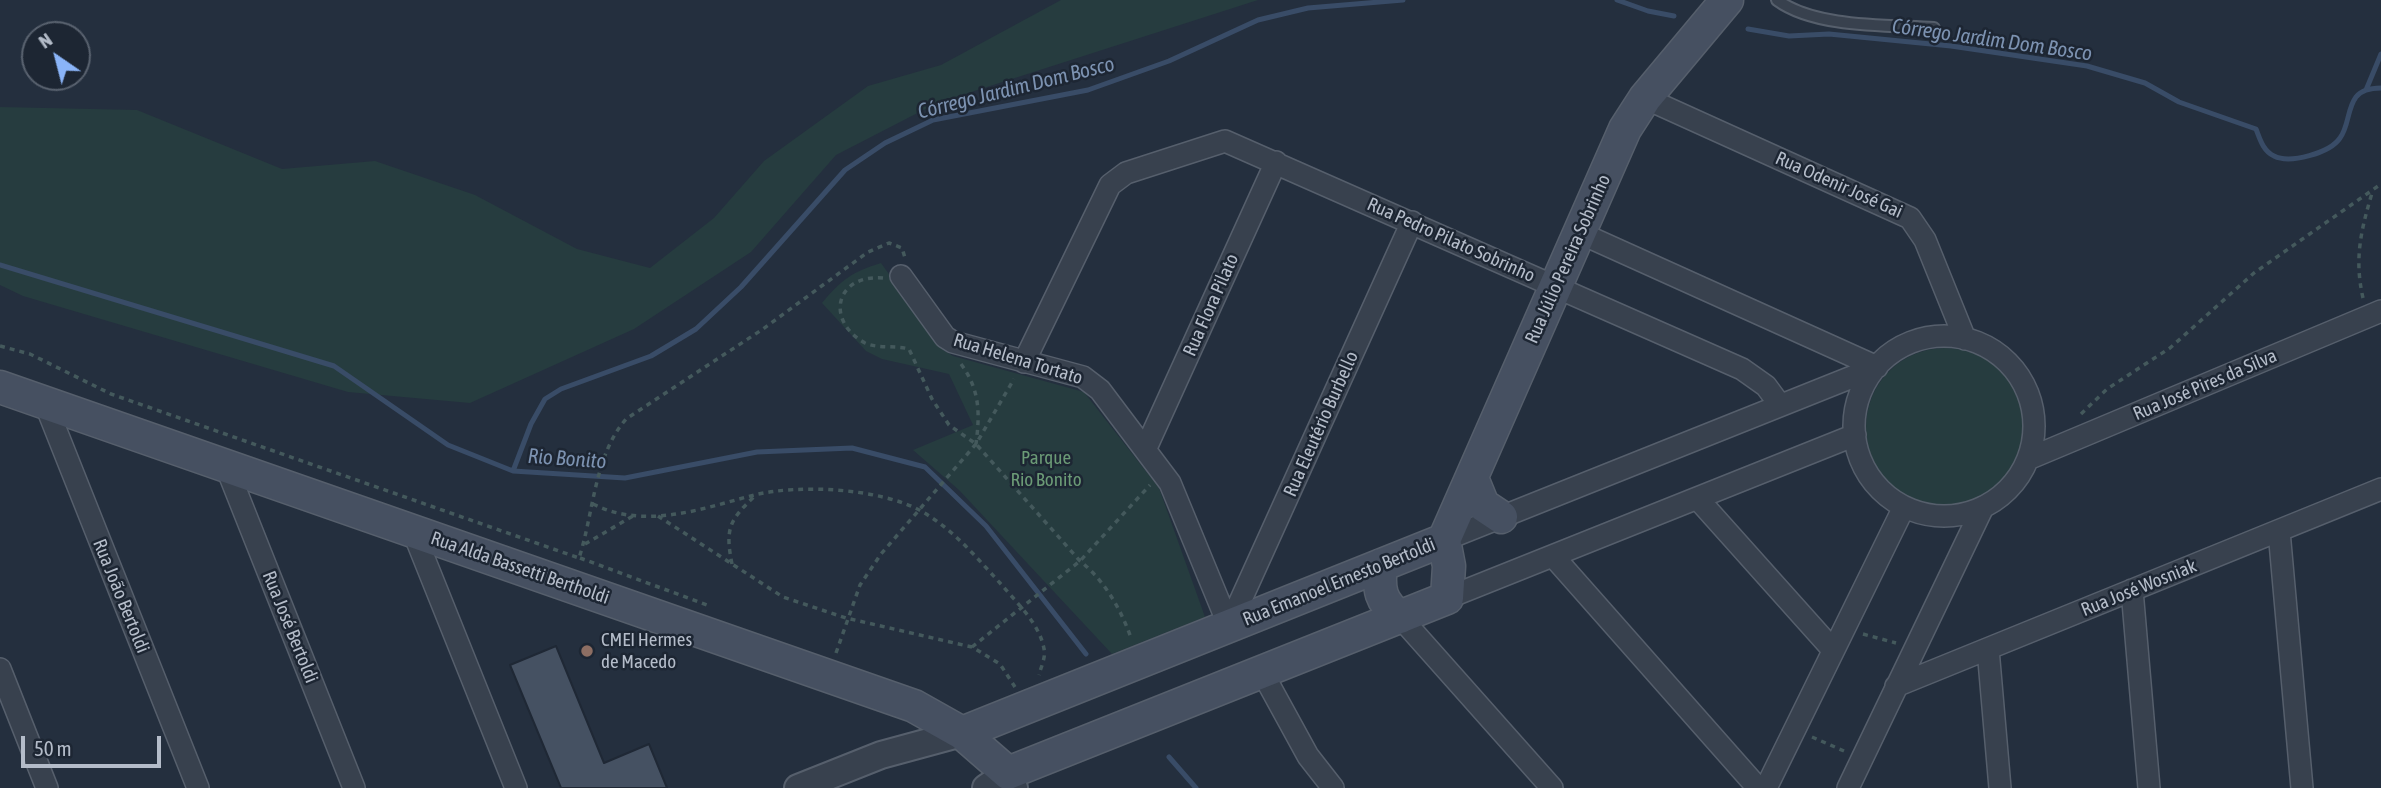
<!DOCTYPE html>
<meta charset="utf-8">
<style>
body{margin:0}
#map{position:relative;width:2381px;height:788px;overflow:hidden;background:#242f3e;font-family:"Asap Condensed",sans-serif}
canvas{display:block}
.north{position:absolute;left:21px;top:21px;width:70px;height:70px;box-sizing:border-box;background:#1d2633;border:2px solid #59626f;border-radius:50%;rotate:325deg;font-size:19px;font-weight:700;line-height:28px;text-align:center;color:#b4bcc9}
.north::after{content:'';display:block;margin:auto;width:24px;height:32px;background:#8ab4f8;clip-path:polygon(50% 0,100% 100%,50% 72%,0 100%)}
.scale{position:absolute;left:21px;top:736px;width:140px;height:32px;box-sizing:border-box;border:4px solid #b4bcc9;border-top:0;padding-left:9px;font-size:21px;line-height:24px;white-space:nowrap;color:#b4bcc9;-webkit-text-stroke:5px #1d2633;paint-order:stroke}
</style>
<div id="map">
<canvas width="2381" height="788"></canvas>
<div class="north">N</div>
<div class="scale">50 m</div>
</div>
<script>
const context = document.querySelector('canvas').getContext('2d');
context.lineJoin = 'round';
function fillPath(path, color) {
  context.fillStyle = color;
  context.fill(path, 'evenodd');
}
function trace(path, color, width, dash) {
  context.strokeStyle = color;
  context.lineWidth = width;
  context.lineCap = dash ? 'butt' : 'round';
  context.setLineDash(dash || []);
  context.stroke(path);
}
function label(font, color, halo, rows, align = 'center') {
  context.font = font + ' "Asap Condensed",sans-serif';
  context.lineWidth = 5;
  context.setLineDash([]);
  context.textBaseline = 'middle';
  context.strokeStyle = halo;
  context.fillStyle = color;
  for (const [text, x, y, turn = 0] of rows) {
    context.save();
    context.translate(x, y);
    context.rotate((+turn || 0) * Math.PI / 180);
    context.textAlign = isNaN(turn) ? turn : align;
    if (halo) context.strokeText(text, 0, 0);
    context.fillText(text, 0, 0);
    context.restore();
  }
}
const green = new Path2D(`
 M1061,0H1258L937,103L836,155L751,252L634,329L470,403L348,392L23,296L0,285V107L137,110L282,169L375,161L475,195L577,249L650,268L714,218L764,161L868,86L941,65Z
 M881,263L943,350L953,356L1084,392L1159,488L1205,617L1112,654L959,490L913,450L973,425L949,374L882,359L866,351L822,303C842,279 852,272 881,263Z
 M1866 427a79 79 0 1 1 158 0a79 79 0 1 1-158 0Z`);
const stream = new Path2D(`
 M1617,0L1648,11L1674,16
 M1748,29L1789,36L1829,34L1951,46L2087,66L2145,83L2179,102L2256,129C2260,139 2263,151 2274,156C2290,164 2330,153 2340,138C2349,126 2347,109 2356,97C2362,89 2372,88 2381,88
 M2366,90L2381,54
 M0,265L334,366L448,445L513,471L625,478L757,452L852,448L925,467L986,526L1086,654
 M513,471L531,424L545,399L561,389L651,356L696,329L741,287L845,170L885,143L933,120L1088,90L1169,61L1258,20L1308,8L1403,0
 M1169,757L1196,788`);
const building = new Path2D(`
 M556,646L604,763L649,744L667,788H561L510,665Z`);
const path = new Path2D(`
 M883,278C835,274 825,321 865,343C878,349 895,345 909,349L932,399L949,425L976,444L1080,561C1104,580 1121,609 1131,638
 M2363,298C2354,259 2361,230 2372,193
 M0,346L30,354L111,394L579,558C594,512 594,456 626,419L763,329L868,252L889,243L902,248L905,258
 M961,364C980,390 980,413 976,444
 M2081,414L2107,389L2170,348L2254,273L2381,184
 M593,504C645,530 701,509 754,495C799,484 880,488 921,511C953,529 976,557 1000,583C1016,602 1040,624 1044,649C1046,657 1041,667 1039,675
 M658,516L783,597L846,618L972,647L1000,664L1015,687
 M585,544L633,516
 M580,558L707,605
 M732,564C725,529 729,520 755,496
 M1863,634L1896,643
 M972,647L1080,561L1150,485
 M836,653L860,585L881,554L976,444L1014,379
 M1812,737L1844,751`);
const service = new Path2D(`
 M1777,0C1815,28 1888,25 1934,28`);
const minor = new Path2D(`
 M1645,98L1910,218L1925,240L1965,339
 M1580,233L1877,367
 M901,276L945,337L953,342L1083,377L1100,390L1170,483L1229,626
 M1854 426a90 90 0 1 1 180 0a90 90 0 1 1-180 0Z
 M1024,362L1110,185L1126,173L1225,141L1742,369L1766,386L1780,405
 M45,403L198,788
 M1146,448L1276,162
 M2028,459L2381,311
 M226,466L354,788
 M1697,498L1833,650
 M413,531L516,788
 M2279,531L2302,788
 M1444,540L1877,367
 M1553,556L1758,788
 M2132,590L2149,788
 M1447,598L1855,435
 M1400,617L1552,788
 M1229,626L1412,222
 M1988,649L2000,788
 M0,669L47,788
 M1262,672L1308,756L1333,788
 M1896,686L2381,489
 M1766,788L1904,507
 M1848,788L1983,507`);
const tertiary = new Path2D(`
 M798,788L881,755L962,733
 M986,788L1008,773L1014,788`);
const secondary = new Path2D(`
 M0,387L914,706L962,733L1008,773L1447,598L1449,566L1444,540
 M1472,478L1483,505L1501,517
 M1444,540L1625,129L1645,98L1727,0
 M1381,565C1378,589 1380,602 1400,617
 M962,733L1444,540`);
const markers = [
 [587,651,7,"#8d6e63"]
];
const streetNames = [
 ["Rua Odenir José Gai",1839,185,24],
 ["Rua Pedro Pilato Sobrinho",1451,240,24],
 ["Rua Júlio Pereira Sobrinho",1568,259,-66],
 ["Rua Flora Pilato",1211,305,-66],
 ["Rua Helena Tortato",1018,359,17],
 ["Rua José Pires da Silva",2205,385,-23],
 ["Rua Eleutério Burbello",1321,424,-66],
 ["Rua Alda Bassetti Bertholdi",520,568,19],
 ["Rua Emanoel Ernesto Bertoldi",1339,582,-22],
 ["Rua José Wosniak",2139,588,-22],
 ["Rua João Bertoldi",121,596,68],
 ["Rua José Bertoldi",290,627,68]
];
const parkNames = [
 ["Parque",1046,458],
 ["Rio Bonito",1046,480]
];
const poiNames = [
 ["CMEI Hermes",601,640],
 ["de Macedo",601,662]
];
const waterNames = [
 ["Córrego Jardim Dom Bosco",1992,40,8],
 ["Córrego Jardim Dom Bosco",1016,88,-14],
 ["Rio Bonito",567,459,4]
];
fillPath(green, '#263c3f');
trace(stream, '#394c67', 5);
fillPath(building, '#455162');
trace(building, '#1f2835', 2);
trace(service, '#565f6c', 14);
trace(minor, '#565f6c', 24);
trace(tertiary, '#565f6c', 30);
trace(secondary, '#565f6c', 35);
trace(path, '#44595c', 3.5, [5, 5]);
trace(service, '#38414e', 10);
trace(minor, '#38414e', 21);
trace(tertiary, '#38414e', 26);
trace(secondary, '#465061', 32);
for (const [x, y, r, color] of markers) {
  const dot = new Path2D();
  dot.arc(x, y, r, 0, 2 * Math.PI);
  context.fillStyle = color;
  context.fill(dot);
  trace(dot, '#1d2633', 2.5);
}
label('19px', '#b4bcc9', '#1d2633', streetNames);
label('19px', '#6b9a76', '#1d2633', parkNames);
label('19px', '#b4bcc9', '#1d2633', poiNames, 'left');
label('italic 21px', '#7c92b1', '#1d2633', waterNames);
</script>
